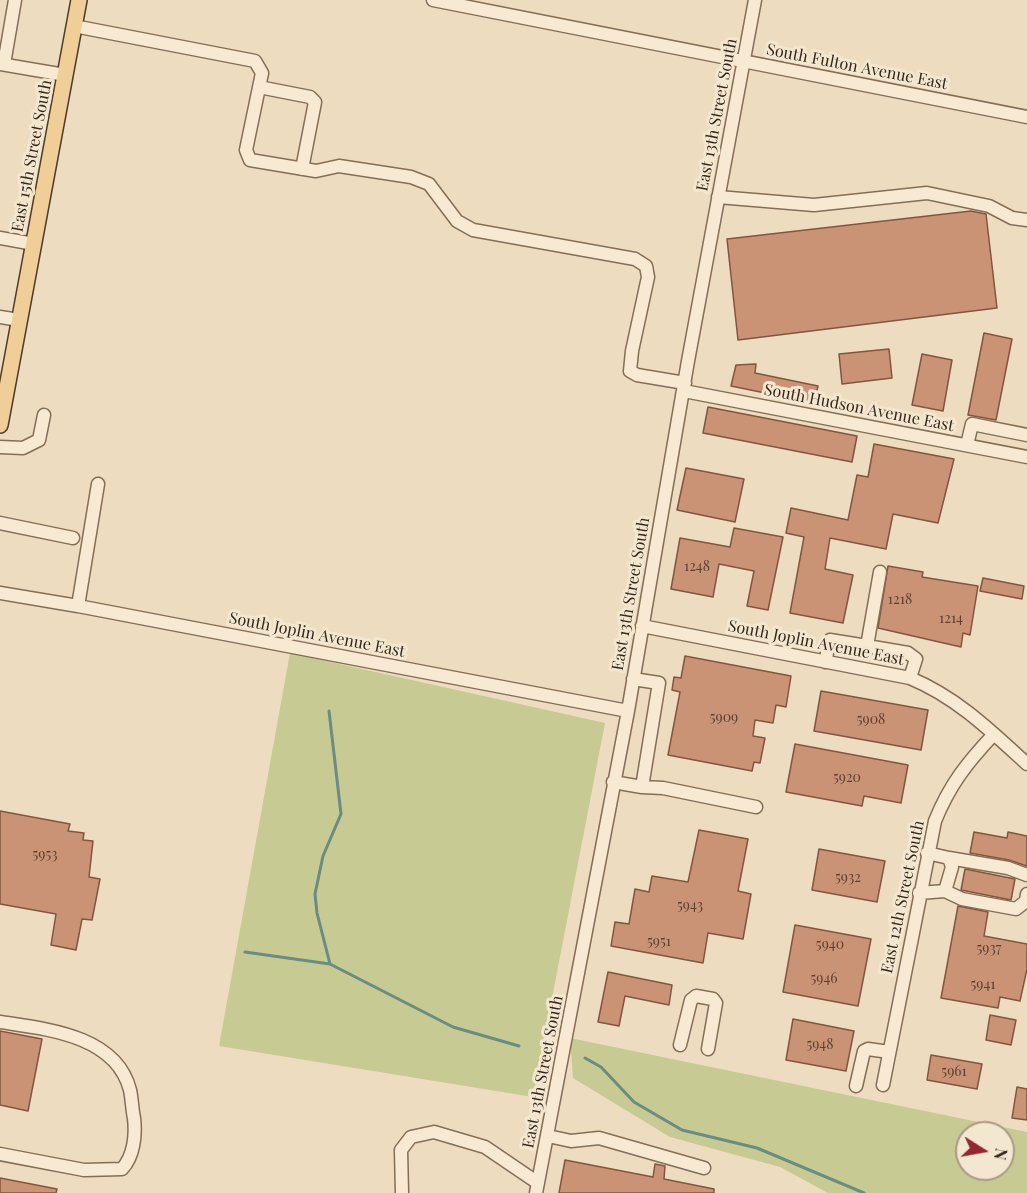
<!DOCTYPE html>
<style>
body{margin:0}
#map{position:relative;width:1027px;height:1193px;overflow:hidden;background:#eddcbf;font-family:"Playfair Display",serif}
canvas{display:block}
.north{position:absolute;left:955px;top:1121px;width:60px;height:60px;box-sizing:border-box;background:#f4e7cf;border:2px solid #a89a87;border-radius:50%;rotate:101deg;font-size:16px;font-weight:700;line-height:24px;text-align:center;color:#35261c}
.north::after{content:'';display:block;margin:auto;width:21px;height:27px;background:#922932;clip-path:polygon(50% 0,100% 100%,50% 72%,0 100%)}
</style>
<div id="map">
<canvas width="1027" height="1193"></canvas>
<div class="north">N</div>
</div>
<script>
const context = document.querySelector('canvas').getContext('2d');
context.lineJoin = 'round';
function fillPath(path, color) {
  context.fillStyle = color;
  context.fill(path, 'evenodd');
}
function trace(path, color, width, dash) {
  context.strokeStyle = color;
  context.lineWidth = width;
  context.lineCap = dash ? 'butt' : 'round';
  context.setLineDash(dash || []);
  context.stroke(path);
}
function label(font, color, halo, rows, align = 'center') {
  context.font = font + ' "Playfair Display",serif';
  context.lineWidth = 6;
  context.setLineDash([]);
  context.textBaseline = 'middle';
  context.strokeStyle = halo;
  context.fillStyle = color;
  for (const [text, x, y, turn = 0] of rows) {
    context.save();
    context.translate(x, y);
    context.rotate((+turn || 0) * Math.PI / 180);
    context.textAlign = isNaN(turn) ? turn : align;
    if (halo) context.strokeText(text, 0, 0);
    context.fillText(text, 0, 0);
    context.restore();
  }
}
const green = new Path2D(`
 M290,653L605,723L533,1097L219,1046Z
 M570,1038L1027,1132V1193H828L780,1167L670,1137L573,1078ZM967,1133H1003V1169H967Z`);
const stream = new Path2D(`
 M329,711L341,814L323,856L315,894L317,913L330,964
 M245,952L330,964L453,1027L519,1046
 M585,1058L601,1067L634,1102L682,1130L757,1148L864,1193`);
const building = new Path2D(`
 M971,211L986,214L997,308L738,340L727,239Z
 M984,333L1012,339L996,420L968,415Z
 M889,349L892,378L842,384L839,354Z
 M922,354L952,360L943,411L912,405Z
 M756,364L755,373L818,386L814,403L731,386L736,365Z
 M708,407L857,436L852,462L703,433Z
 M874,444L954,459L938,523L893,514L886,549L830,538L825,569L853,575L843,623L790,613L804,537L786,533L791,508L848,520L857,475L868,477Z
 M686,468L744,479L735,522L677,510Z
 M734,528L783,537L768,610L747,606L754,571L719,564L713,597L671,589L680,538L730,547Z
 M888,566L923,572L922,577L978,586L970,635L963,633L961,647L878,628Z
 M983,578L1024,586L1022,599L980,591Z
 M685,656L791,676L786,707L776,705L773,723L755,720L753,736L765,738L760,763L754,762L752,771L668,755L680,692L672,690L674,677L681,678Z
 M821,691L928,710L921,750L814,731Z
 M795,744L908,765L901,803L864,796L862,806L786,792Z
 M0,811L70,824L68,831L84,833L83,840L93,841L89,877L100,879L92,920L82,919L76,950L51,945L56,914L0,904Z
 M699,830L748,839L738,891L751,894L743,939L708,933L703,963L611,946L615,922L629,924L635,889L649,892L652,876L688,882Z
 M974,832L1007,838L1008,832L1027,836V866L1009,860L970,853Z
 M819,849L885,861L877,902L812,890Z
 M965,869L1015,879L1011,900L961,890Z
 M958,906L988,912L984,936L1027,944V969L1020,1001L1000,997L998,1008L941,998Z
 M795,925L871,939L858,1006L783,992Z
 M608,972L672,985L669,1005L625,996L619,1026L598,1022Z
 M990,1015L1016,1020L1011,1045L986,1040Z
 M793,1019L854,1031L846,1071L786,1060Z
 M0,1031L42,1039L28,1111L0,1105Z
 M931,1055L982,1064L977,1089L927,1080Z
 M1017,1087L1027,1089V1120L1012,1118Z
 M565,1160L653,1177L655,1164L665,1166L664,1179L714,1189V1193H559Z
 M0,1178L57,1189L56,1193H0Z`);
const minor = new Path2D(`
 M433,0L1027,117
 M74,26L255,61L262,73L246,150L250,160L316,171L339,166L411,177L429,184L457,221L473,230L635,259L646,266L648,277L632,351L630,371L637,375L685,383
 M0,64L65,75
 M4,64L15,0
 M259,87L310,97L315,102L302,169
 M718,197L814,205L927,193L989,206L1012,218L1027,220
 M0,238L34,244
 M0,317L19,320
 M684,391L1027,457
 M967,445L972,424L1027,435
 M0,447L23,448L39,440L44,415
 M0,523L73,538
 M880,572L867,646L908,653L916,659L910,678
 M0,593L78,606L628,711
 M78,606L98,484
 M642,626L910,678C956,697 990,730 1027,764
 M825,662L830,640L867,646
 M613,782L642,787L659,683L633,679
 M642,787L663,788L756,807
 M949,858L1008,868L1027,875
 M945,891L962,899L1016,909L1026,901L1027,894
 M919,893L945,891L952,867L949,858L927,853
 M0,1022C46,1029 116,1035 130,1090C132,1099 132,1109 134,1118C136,1135 134,1156 122,1169L84,1170L0,1154
 M680,1045L691,1000L696,996L713,999L716,1003L708,1049
 M883,1085L935,821C950,784 967,763 994,734
 M856,1086L864,1051L868,1049L889,1052
 M548,1136L571,1141L599,1138L704,1168
 M402,1193L401,1150L411,1137L434,1132L485,1147L538,1183
 M536,1193L628,711L688,361L755,0`);
const major = new Path2D(`
 M0,425L79,0`);
const numberNames = [
 ["1248",697,567],
 ["1218",900,600],
 ["1214",951,619],
 ["5909",724,718],
 ["5908",871,720],
 ["5920",847,778],
 ["5953",45,855],
 ["5932",848,878],
 ["5943",690,906],
 ["5951",659,942],
 ["5940",830,945],
 ["5937",989,949],
 ["5946",824,979],
 ["5941",983,985],
 ["5948",820,1045],
 ["5961",954,1072]
];
const streetNames = [
 ["South Fulton Avenue East",857,67,11],
 ["East 13th Street South",717,115,-79],
 ["East 15th Street South",32,156,-79],
 ["South Hudson Avenue East",859,408,11],
 ["East 13th Street South",631,594,-80],
 ["South Joplin Avenue East",317,635,11],
 ["South Joplin Avenue East",816,643,11],
 ["East 12th Street South",903,897,-78],
 ["East 13th Street South",543,1072,-79]
];
fillPath(green, '#c8ca94');
trace(stream, '#6a8c81', 3);
fillPath(building, '#ca9376');
trace(building, '#83553f', 1.5);
trace(minor, '#856d58', 15);
trace(major, '#523b2d', 18);
trace(minor, '#f8ead2', 12);
trace(major, '#f0ce97', 15);
label('14px', '#5a4132', null, numberNames);
label('16px', '#35261c', '#f4e7cf', streetNames);
</script>
